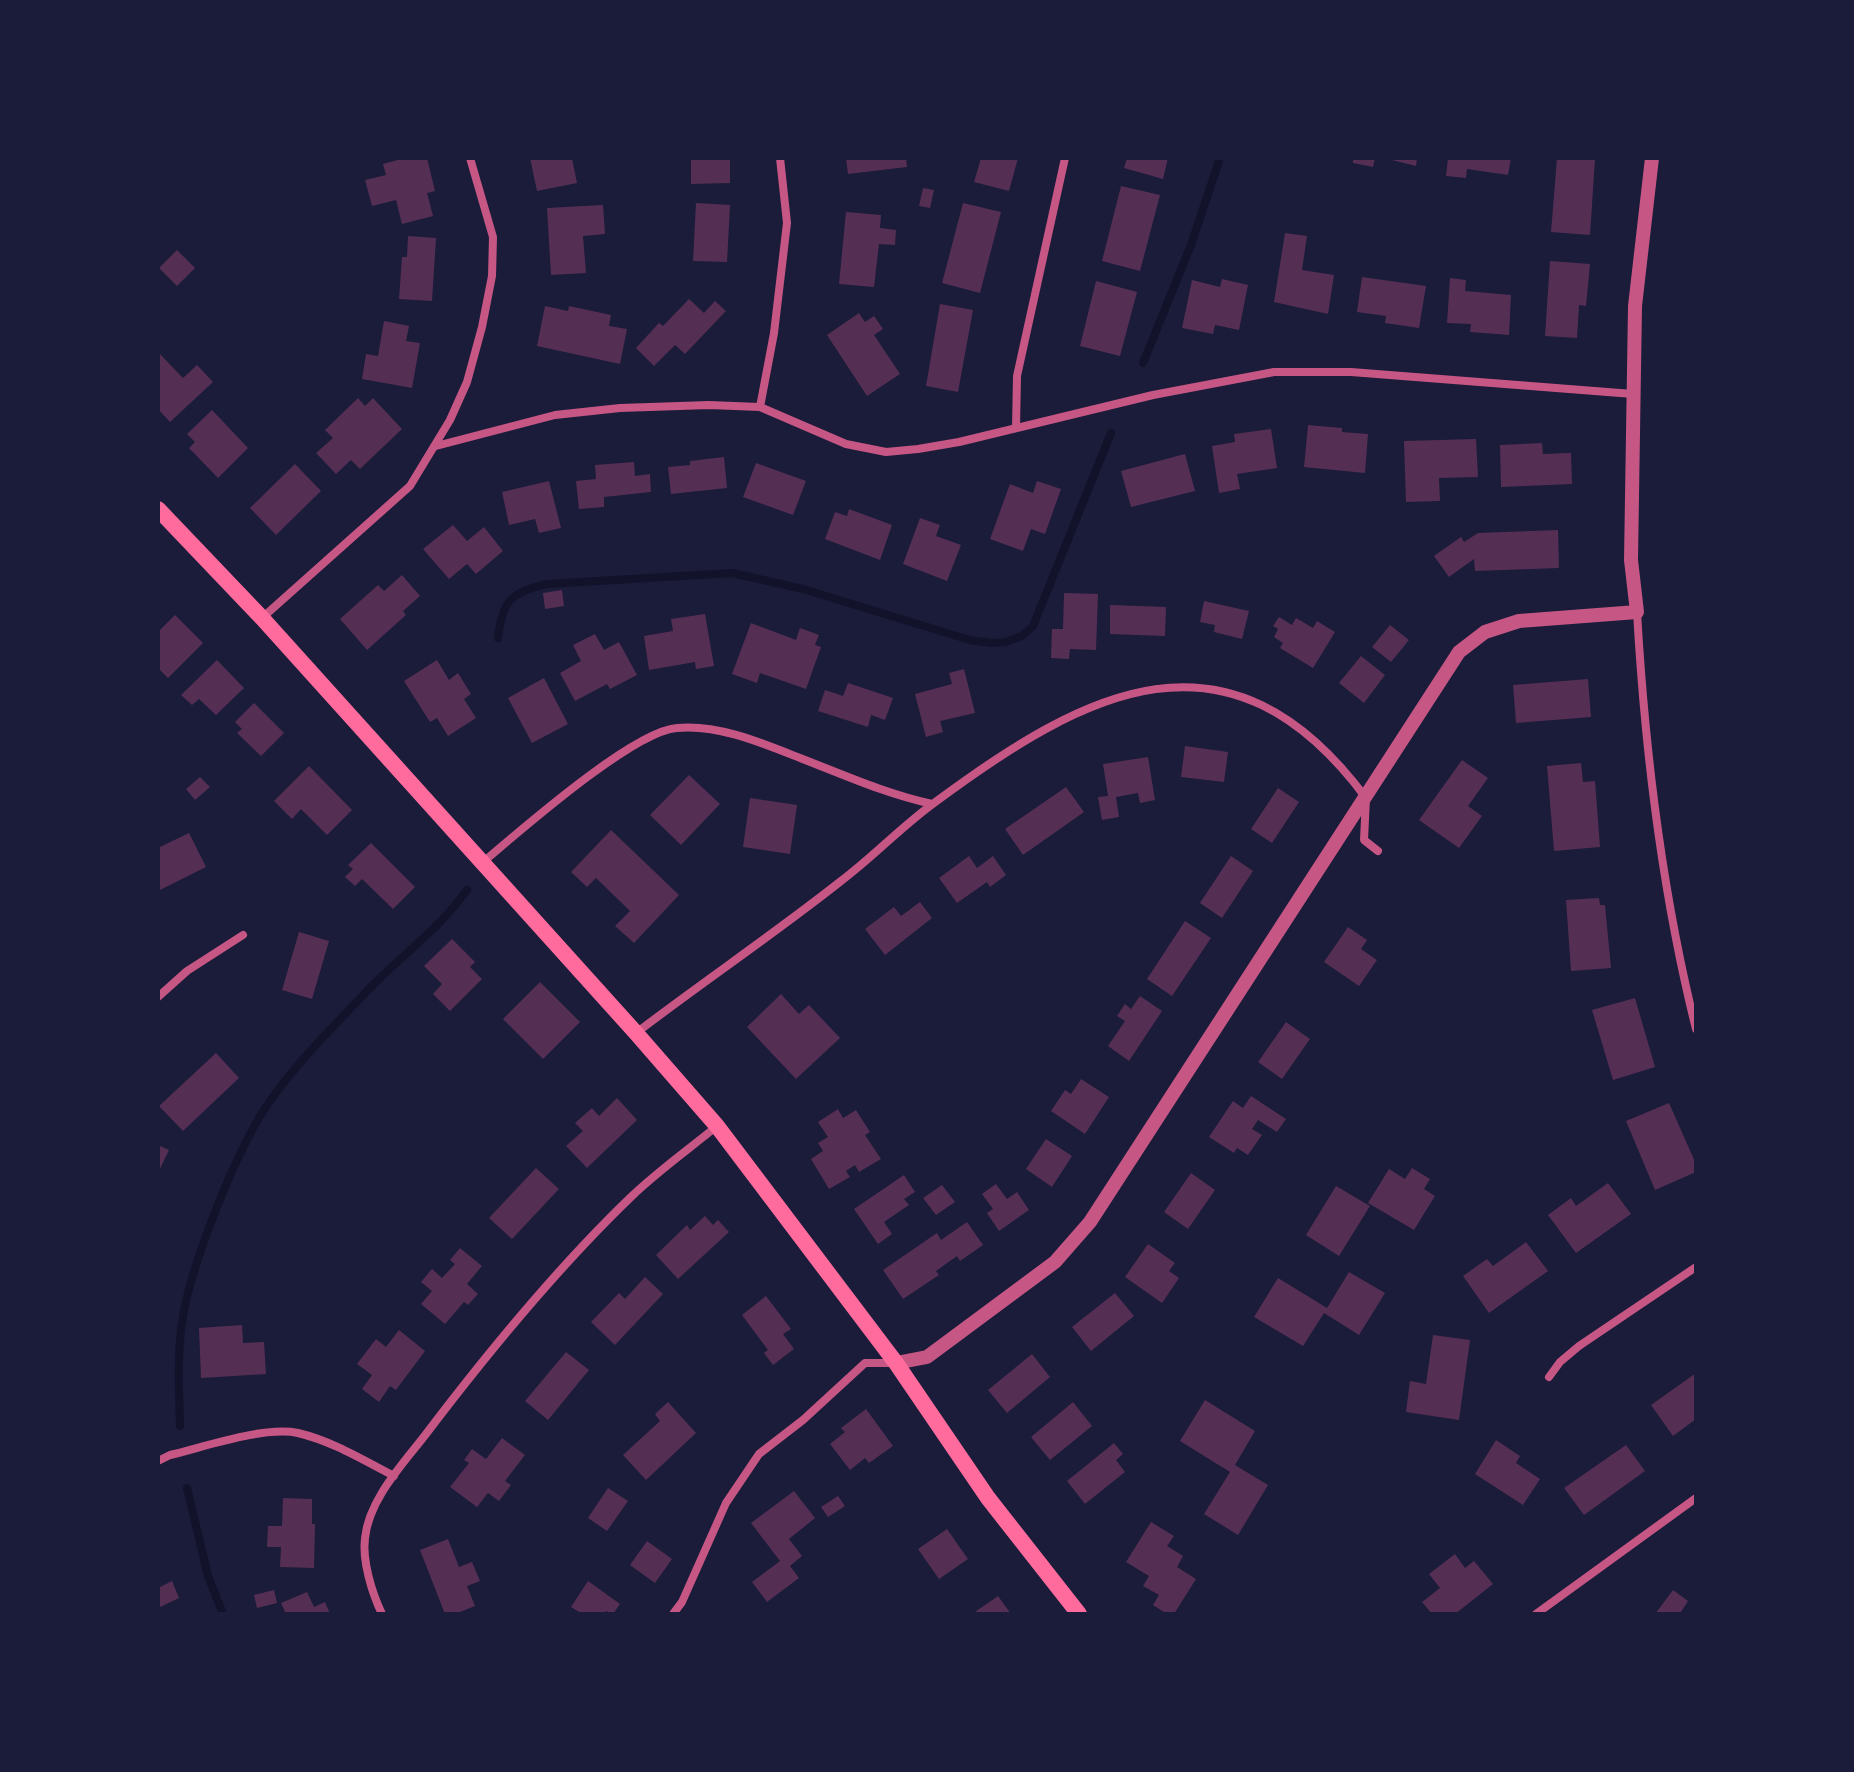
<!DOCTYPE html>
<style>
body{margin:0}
#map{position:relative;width:1854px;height:1772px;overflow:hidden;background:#1b1b3a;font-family:"Space Grotesk",sans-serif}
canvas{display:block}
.frame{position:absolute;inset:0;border:160px solid #1b1b3a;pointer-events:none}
</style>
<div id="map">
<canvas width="1854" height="1772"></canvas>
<div class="frame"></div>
</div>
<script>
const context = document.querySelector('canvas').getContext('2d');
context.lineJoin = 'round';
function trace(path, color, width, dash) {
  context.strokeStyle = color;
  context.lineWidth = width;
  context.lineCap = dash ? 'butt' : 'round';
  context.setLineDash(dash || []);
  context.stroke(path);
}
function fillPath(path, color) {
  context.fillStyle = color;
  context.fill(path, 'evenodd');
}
const stream = new Path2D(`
 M1143,363L1191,245L1220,158
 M498,638C502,601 511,592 547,584L732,573L803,589L970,640L991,643L1006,642L1022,636L1033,626L1111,433
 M180,1426C179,1392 177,1356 182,1323C190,1265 238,1145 272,1098C300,1059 336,1024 369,989C402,955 439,929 467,890
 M187,1488L208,1576L223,1614`);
const building = new Path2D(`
 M405,158H427L435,191L427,193L433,216L402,224L396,200L372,206L365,180L386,175L383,164Z
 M530,158H572L577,183L537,191Z
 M691,158H730V183L691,184Z
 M846,158H906L907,167L848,174Z
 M981,158H1018L1009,191L974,182Z
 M1127,158H1168L1163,179L1124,168Z
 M1353,158H1375L1373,167L1353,163Z
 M1384,158H1417L1416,166Z
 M1448,158H1511L1508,175L1467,169L1466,178L1446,176Z
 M1557,158L1595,159L1590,235L1551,232Z
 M1121,186L1160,195L1140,271L1102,261Z
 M923,188L934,190L930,208L919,206Z
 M696,203L730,205L727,262L693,261Z
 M963,203L1001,212L980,293L942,283Z
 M603,205L605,234L583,236L586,273L551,275L547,208Z
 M846,212L881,215L880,228L896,230L895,245L879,244L874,287L839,284Z
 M1285,233L1307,236L1302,270L1334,275L1328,314L1274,302Z
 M408,236L436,238L432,301L399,299L402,257H407Z
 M177,250L195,268L177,286L159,268Z
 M1550,261L1590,264L1586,306L1579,305L1577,338L1545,336Z
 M1362,277L1426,286L1419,328L1385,323L1386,316L1357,312Z
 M1450,278L1466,280L1465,291L1511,295L1509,335L1470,332L1471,324L1447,323Z
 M1222,279L1248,285L1239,330L1215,325L1213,334L1182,328L1192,280L1220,287Z
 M1096,281L1137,292L1120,356L1080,346Z
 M689,299L704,313L715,301L726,311L685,354L675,345L654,366L636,348L659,323L663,326Z
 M940,304L973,310L958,392L926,386Z
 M545,306L568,311L569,306L611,315L609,326L627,329L620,364L537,346Z
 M859,313L865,322L874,316L883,329L874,335L900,374L867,396L827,335Z
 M384,321L409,326L406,341L420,343L412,388L362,379L366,354L378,356Z
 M160,354L183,378L197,365L213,382L170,422L158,409Z
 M358,398L365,406L373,398L402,429L360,469L351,460L336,474L316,453L333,438L325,430Z
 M212,410L248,448L218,478L189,448L195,442L187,434Z
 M1308,425L1342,428V432L1368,434L1365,473L1304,467Z
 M1271,429L1277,468L1237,474L1240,489L1219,493L1212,446L1235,442L1234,434Z
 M1476,439L1478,477L1439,478L1440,501L1406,502L1404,441Z
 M1542,443L1543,454L1571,453L1572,484L1501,487L1500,445Z
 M1185,454L1195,491L1131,507L1121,471Z
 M724,457L727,488L671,494L668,467L690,465V461Z
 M634,462L635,476L650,474L651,492L604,497V507L579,509L576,481L596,479L595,465Z
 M756,463L806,481L793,515L743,497Z
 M295,464L321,491L276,535L250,508Z
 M549,481L561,528L539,533L535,519L509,525L502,492Z
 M1037,481L1061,489L1045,534L1031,529L1023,551L990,539L1010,484L1033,493Z
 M849,509L892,525L880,560L825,539L835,512L847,516Z
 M920,518L940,525L936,536L961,545L947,581L903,564Z
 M453,525L467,541L484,527L503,551L476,574L467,564L449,579L423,549Z
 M1558,530L1559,568L1475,571L1474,559L1449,577L1434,556L1461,537L1464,542L1478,533Z
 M402,575L420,596L403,611L406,615L367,650L340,619L378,585L384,591Z
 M562,590L564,606L545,609L543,593Z
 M1064,593L1098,594L1096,650L1070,649L1069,659L1051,658L1052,629H1063Z
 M1204,601L1249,611L1242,639L1214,632L1215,625L1200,622Z
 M1110,605L1166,607L1165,636L1110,634Z
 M705,614L714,666L696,669L695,662L649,670L644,636L673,631L671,619Z
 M175,615L203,643L168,678L158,668V632Z
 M1279,617L1292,625L1296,618L1313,628L1317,621L1335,632L1313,668L1280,648L1283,643L1274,637L1278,629L1273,626Z
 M751,623L796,640L800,628L819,635L815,645L821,647L806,689L760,673L757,683L732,674Z
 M1390,625L1409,640L1391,662L1372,647Z
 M595,634L604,650L619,642L637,675L610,689L607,684L575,701L560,673L581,661L573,645Z
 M1361,656L1385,675L1364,703L1339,683Z
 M217,660L244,688L216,715L199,699L192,705L181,695Z
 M437,660L449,680L458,673L471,694L464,699L476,718L448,736L437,718L430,722L404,681Z
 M964,669L975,713L940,721L943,732L926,737L915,694L952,684L949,673Z
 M544,678L568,724L532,743L508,698Z
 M1588,679L1591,717L1516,723L1513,685Z
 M848,683L893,698L885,720L871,715L868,727L818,711L825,690L843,696Z
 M254,703L284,733L261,756L237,733L242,729L235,722Z
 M1185,746L1228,752L1224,782L1181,777Z
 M1148,757L1155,800L1140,803L1138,793L1116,797L1119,817L1102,820L1098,797L1108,796L1103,764Z
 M1462,760L1488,778L1468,806L1482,816L1459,848L1419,820Z
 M1581,763L1583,782L1595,781L1600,847L1554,851L1547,766Z
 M309,766L352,810L327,835L301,809L292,819L274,801Z
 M689,775L720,804L681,845L650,815Z
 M200,777L210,787L195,800L186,789Z
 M1066,787L1084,812L1023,855L1005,829Z
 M1278,788L1299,802L1272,843L1251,829Z
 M750,798L797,805L790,854L743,847Z
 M611,830L679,895L634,943L615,926L630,911L596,878L587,887L571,872Z
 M189,833L206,867L158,891V848Z
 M371,843L415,887L393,909L362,879L355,886L345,877L353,869L348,865Z
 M969,856L977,868L993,856L1006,875L990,887L987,882L957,903L939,878Z
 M1231,856L1253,871L1222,918L1200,903Z
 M1599,898L1600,905H1605L1611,968L1571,971L1566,900Z
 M920,902L932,918L885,955L865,929L894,907L901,916Z
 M1185,921L1211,938L1172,996L1147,979Z
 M1348,927L1367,940L1361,949L1377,960L1359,986L1324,962Z
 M299,932L329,941L312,999L282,990Z
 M452,939L475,962L470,967L482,979L450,1011L433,994L442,984L424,966Z
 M540,982L580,1022L543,1059L503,1019Z
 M781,994L799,1014L809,1005L840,1038L796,1079L747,1027Z
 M1140,996L1162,1011L1129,1061L1108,1046L1125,1021L1117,1016L1125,1004L1131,1009Z
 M1635,998L1655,1067L1613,1080L1592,1010Z
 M1286,1022L1310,1039L1282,1079L1258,1062Z
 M216,1053L239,1078L183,1131L159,1106Z
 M1081,1079L1109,1097L1085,1134L1051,1111L1065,1090L1071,1094Z
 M1251,1096L1286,1119L1277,1132L1258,1120L1252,1129L1262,1135L1248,1155L1237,1148L1234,1153L1209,1137L1233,1101L1243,1108Z
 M617,1098L637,1120L587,1168L566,1146L583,1131L575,1123L592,1108L599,1116Z
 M1669,1103L1696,1164V1172L1655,1190L1626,1121Z
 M838,1109L843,1118L856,1110L870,1132L865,1135L881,1159L859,1172L855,1165L846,1171L850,1177L829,1189L811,1159L823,1151L818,1143L828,1137L818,1122Z
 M1046,1139L1072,1156L1052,1187L1026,1169Z
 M158,1145L169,1150L158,1173Z
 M536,1168L559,1189L512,1239L489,1218Z
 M1412,1168L1430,1179L1424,1189L1435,1196L1414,1230L1368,1203L1389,1169L1405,1179Z
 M1191,1173L1215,1190L1188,1229L1164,1212Z
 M904,1175L915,1192L904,1199L909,1205L884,1222L892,1234L878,1244L854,1209Z
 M1608,1183L1631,1214L1576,1253L1548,1215L1571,1198L1576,1206Z
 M996,1184L1007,1199L1017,1192L1029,1210L999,1231L987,1213L993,1209L982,1194Z
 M942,1185L955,1202L936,1215L923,1198Z
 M1336,1186L1370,1206L1339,1256L1306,1235Z
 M705,1216L713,1225L718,1220L729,1232L678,1279L656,1255L687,1225L690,1230Z
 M967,1222L983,1245L960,1261L957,1256L936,1271L939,1275L903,1299L883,1270L937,1233L941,1240Z
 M1526,1242L1548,1271L1489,1313L1463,1276L1487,1259L1493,1266Z
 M1148,1244L1175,1263L1169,1271L1179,1278L1162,1303L1125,1277Z
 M460,1248L482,1266L467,1284L478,1294L468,1305L464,1302L445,1324L421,1304L432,1291L421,1282L432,1269L442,1278L455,1264L450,1260Z
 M1349,1272L1385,1293L1359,1335L1324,1313L1303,1346L1254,1317L1278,1278L1327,1308Z
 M645,1277L663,1294L615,1345L591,1322L619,1293L625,1299Z
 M1115,1293L1134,1316L1091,1351L1072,1327Z
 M766,1296L791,1329L783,1334L794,1349L773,1365L764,1353L768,1350L742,1315Z
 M242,1325L243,1343L264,1342L266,1374L201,1378L199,1328Z
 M399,1330L425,1351L396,1390L390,1386L379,1402L362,1389L372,1375L357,1364L376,1339L386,1347Z
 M1433,1335L1470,1340L1459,1420L1406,1412L1410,1381L1426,1384Z
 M566,1352L589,1370L548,1420L525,1401Z
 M1032,1354L1050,1377L1007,1413L988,1390Z
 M1696,1373V1419L1673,1436L1651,1405Z
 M1205,1400L1255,1431L1235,1465L1268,1485L1238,1535L1204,1514L1230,1472L1180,1441Z
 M668,1402L696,1433L646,1480L623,1455L660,1421L655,1414Z
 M1073,1402L1092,1426L1050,1460L1031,1437Z
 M866,1409L893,1446L869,1463L865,1458L850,1470L830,1444L845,1432L841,1428Z
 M502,1438L525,1455L505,1481L511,1485L499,1501L488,1493L477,1507L450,1487L469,1463L464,1460L472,1449L486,1459Z
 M1496,1440L1520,1456L1516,1463L1540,1479L1523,1505L1475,1474Z
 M1114,1443L1123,1454L1116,1460L1125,1472L1085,1504L1067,1481Z
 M1626,1445L1645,1471L1584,1515L1564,1488Z
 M608,1488L628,1501L607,1531L588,1518Z
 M794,1491L815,1518L789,1539L802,1556L790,1566L799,1578L767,1602L752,1582L780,1561L751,1523Z
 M838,1496L845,1506L828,1517L821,1507Z
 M283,1498L312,1499V1524H315L314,1568L280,1567L281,1547H267L268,1526H282Z
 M1151,1522L1174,1536L1167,1546L1183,1556L1177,1567L1196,1579L1174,1614H1167L1153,1605L1159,1595L1143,1586L1149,1576L1126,1562Z
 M947,1529L968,1559L939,1579L918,1549Z
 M448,1539L459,1567L472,1562L480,1581L467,1586L475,1606L455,1614H445L420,1550Z
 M647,1541L672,1559L655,1583L630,1565Z
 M1455,1554L1465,1568L1474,1561L1493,1584L1455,1614H1432L1422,1602L1440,1588L1429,1574Z
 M172,1581L179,1598L158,1608V1588Z
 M588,1581L620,1604L613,1614L606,1611L604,1614H582L571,1607Z
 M274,1590L277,1603L257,1608L254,1595Z
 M1673,1590L1688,1601L1681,1612L1684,1614H1655Z
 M307,1592L314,1607L325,1602L330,1614H286L281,1603Z
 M998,1596L1011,1614H972Z`);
const minor = new Path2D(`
 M760,407L774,333L787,223L780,158
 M1016,428L1017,376L1065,158
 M436,446L555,415L620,408L709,405L760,407L846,444L886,452L918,449L959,442L1153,395L1274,372H1351L1633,394
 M1637,612C1645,752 1662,893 1696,1029
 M262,618L410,486L450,420L467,382L482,327L492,276L493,237L470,158
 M483,862C520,831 633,731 677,728C718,724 762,743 800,758C844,775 886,794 932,804
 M158,997L187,971L243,935
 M636,1033C704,981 774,934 841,881C873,857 901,827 934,803C1086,690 1229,614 1366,798L1364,840L1378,851
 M1549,1377L1560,1362L1579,1346L1696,1267
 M158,1461L170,1455C204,1447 264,1426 298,1433C332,1441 363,1460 394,1476
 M382,1614C372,1593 362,1561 365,1538C369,1499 403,1464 426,1434C489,1351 557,1268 632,1196C658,1171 689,1149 717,1126
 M673,1614L682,1602L726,1503L759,1454L803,1420L865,1363H894
 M1536,1614L1696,1498`);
const tertiary = new Path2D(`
 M896,1363L927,1357L1055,1262L1090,1222L1459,652L1485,632L1519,621L1637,612L1631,560L1635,306L1652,158`);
const secondary = new Path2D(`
 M158,509L262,618L636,1033L717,1126L896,1363L988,1498L1079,1614`);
trace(stream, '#12122b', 8);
fillPath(building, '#542f53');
trace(minor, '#c65784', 8);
trace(tertiary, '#c65784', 14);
trace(secondary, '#ff6b9d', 16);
</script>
